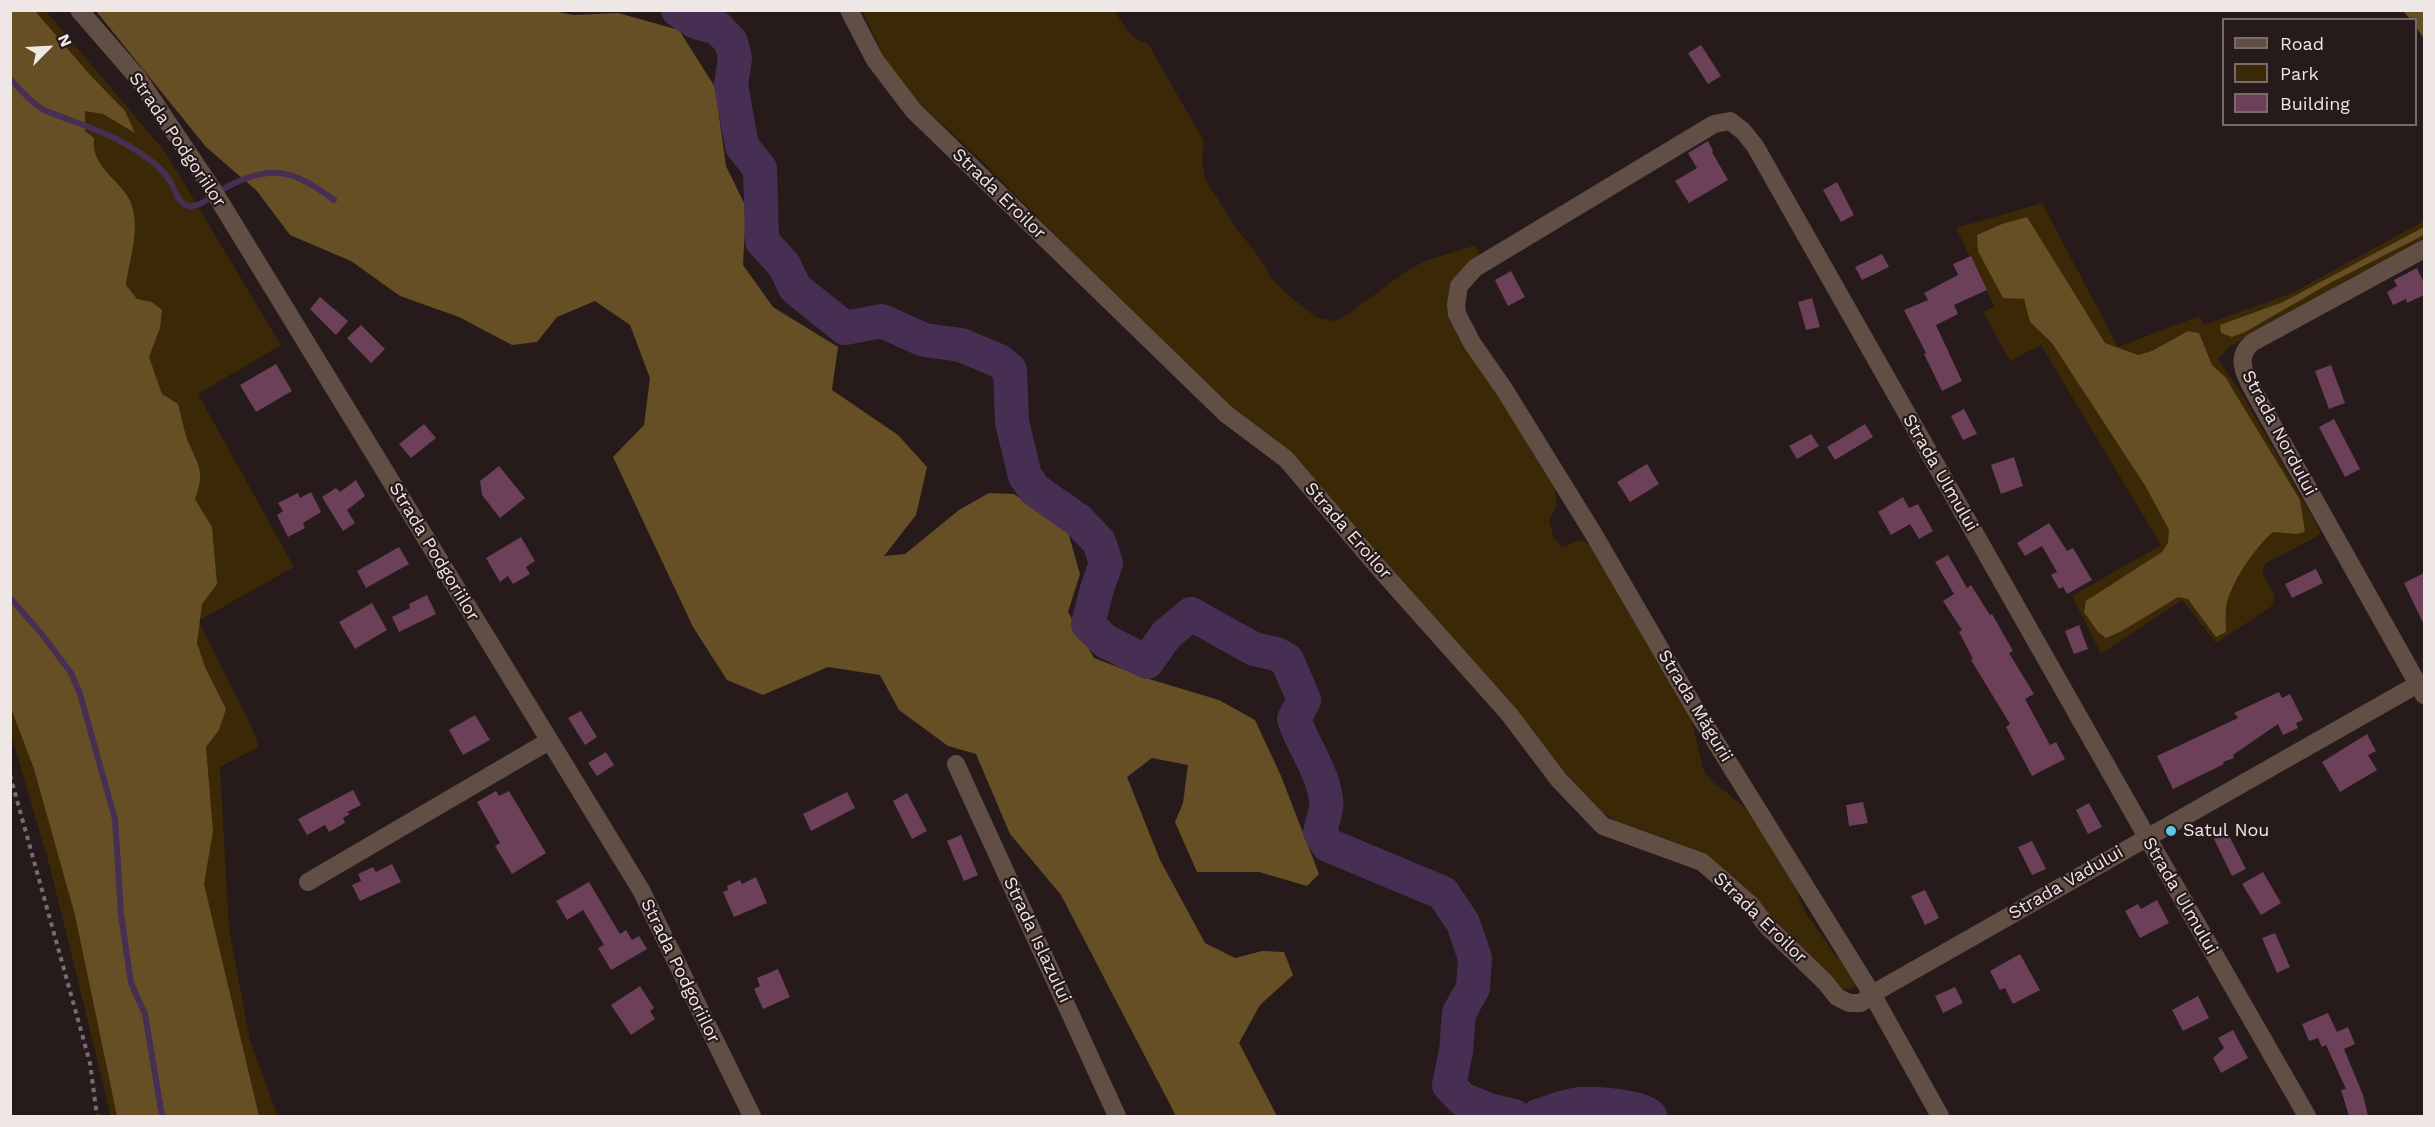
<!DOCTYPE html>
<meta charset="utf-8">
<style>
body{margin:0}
#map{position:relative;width:2435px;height:1127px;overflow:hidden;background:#261a1a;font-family:"Work Sans",sans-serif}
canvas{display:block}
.frame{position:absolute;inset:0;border:12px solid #efe6e6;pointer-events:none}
.legend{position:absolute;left:2222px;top:18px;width:195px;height:108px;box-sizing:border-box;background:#261a1a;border:2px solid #766c6c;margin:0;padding:8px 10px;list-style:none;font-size:18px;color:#efe6e6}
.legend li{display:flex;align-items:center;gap:12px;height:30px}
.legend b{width:30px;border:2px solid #766c6c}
.north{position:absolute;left:18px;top:18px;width:60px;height:60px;-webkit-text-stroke:4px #261a1a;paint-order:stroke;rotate:66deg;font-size:16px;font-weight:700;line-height:24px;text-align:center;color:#efe6e6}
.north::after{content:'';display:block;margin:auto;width:21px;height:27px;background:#efe6e6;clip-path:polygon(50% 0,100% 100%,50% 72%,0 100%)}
</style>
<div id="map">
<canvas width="2435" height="1127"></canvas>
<div class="frame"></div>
<ul class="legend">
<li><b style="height:8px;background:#614e44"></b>Road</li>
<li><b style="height:16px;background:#3a2806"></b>Park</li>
<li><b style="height:16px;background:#6b4058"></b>Building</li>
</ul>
<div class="north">N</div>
</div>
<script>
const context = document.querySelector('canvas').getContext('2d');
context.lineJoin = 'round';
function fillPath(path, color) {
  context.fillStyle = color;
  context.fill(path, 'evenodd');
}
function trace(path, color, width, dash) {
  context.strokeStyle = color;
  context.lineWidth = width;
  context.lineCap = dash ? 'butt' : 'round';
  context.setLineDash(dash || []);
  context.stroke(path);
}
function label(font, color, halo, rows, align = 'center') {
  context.font = font + ' "Work Sans",sans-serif';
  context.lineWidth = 4.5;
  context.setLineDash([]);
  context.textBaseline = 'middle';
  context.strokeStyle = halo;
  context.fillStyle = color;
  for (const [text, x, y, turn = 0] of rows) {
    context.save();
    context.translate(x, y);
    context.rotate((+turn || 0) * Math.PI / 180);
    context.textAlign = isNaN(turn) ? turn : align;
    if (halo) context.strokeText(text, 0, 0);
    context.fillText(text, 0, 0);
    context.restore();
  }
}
const green = new Path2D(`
 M10,11H46L166,153L281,345L198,394L294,567L198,621L251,725L259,747L220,767L229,928L250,1041L278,1116H111L50,867L11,734Z
 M863,11H1115C1123,23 1130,41 1147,42L1204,141L1202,162L1205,179L1235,226L1259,257L1272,279L1286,293L1317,318L1335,321L1347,315L1408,270L1425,261L1476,245L1481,258L1451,285L1476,358L1555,489L1557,504L1549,521L1554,539L1562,547L1581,540L1590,545L1682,681L1704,772L1713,782L1742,805L1775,845L1798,883L1799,898L1804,910L1835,955L1849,968L1856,987L1845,990L1833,984L1790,935L1706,859L1680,844L1624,826L1602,812L1582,794L1508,699L1436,621L1303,466L1211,392L983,162L913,97L892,75Z
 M2042,203L2118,347L2199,316L2204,325L2292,293L2424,221V240L2344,281L2325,295L2255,331L2227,349L2218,359L2242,394L2321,532L2316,537L2266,563L2262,571L2275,597L2271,607L2216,643L2182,600L2101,654L2072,596L2161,545L2041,345L2010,361L1983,312L1994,306L1956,228Z`);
const forest = new Path2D(`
 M547,10L574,15L618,13L679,30L715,87L726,166L746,207L743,265L773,307L838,347L832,390L898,435L927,467L916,515L884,556L905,554L959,510L989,493L1014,494L1068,532L1080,574L1068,612L1094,658L1149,679L1219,700L1255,720L1281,776L1319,874L1307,886L1259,872H1197L1175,822L1183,803L1188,765L1152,758L1127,777L1160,860L1205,943L1235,958L1262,951L1284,952L1293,975L1260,1005L1239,1043L1277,1116H1176L1061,895L1010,834L976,754L948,746L899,710L880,675L828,667L763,695L727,680L693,627L613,457L644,425L650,378L630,325L595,301L557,317L537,342L512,345L459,317L400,296L351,261L290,235L257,191L206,147L96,11Z
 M35,11L91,76L125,111L135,133L103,114L85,111V131L94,138C90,169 125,182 132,206C140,230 129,261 126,285L137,299L152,302L162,310L160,328L149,357L162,394L178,404C181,415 183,426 186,436C196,464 207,468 195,499L212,527L217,584L202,604L197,643L205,667L226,709L219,730L206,747L213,831L204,884L259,1116H117L75,915L34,769L11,708L10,11Z
 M2403,11H2424V39L2416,27V20L2410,19Z
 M2027,217L2105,343L2138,355L2152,351L2188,331L2199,333L2212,365L2226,378L2236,395L2300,500L2305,532L2297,534L2273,532C2255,547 2229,585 2226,608C2225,616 2226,624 2226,632L2216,637L2188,599L2178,597L2122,631L2106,638L2098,632L2084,612L2086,601L2162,552L2168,543L2169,530L2146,487L2052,343L2030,322L2024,299L2003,298L1978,251L1977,235L2002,224Z
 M2424,227V235L2332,282L2245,332L2232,337L2221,333L2220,325L2283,302Z`);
const stream = new Path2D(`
 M10,79C21,90 31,103 44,110C52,114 62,117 70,120C94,129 119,138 140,153C151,160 163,170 170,181C176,190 178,208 193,206C203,205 216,193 225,188C272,163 293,170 334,200
 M10,598L41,633L71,673L80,694L115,819L121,914L131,983L145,1014L162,1116`);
const river = new Path2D(`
 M678,10L696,22L718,28L731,42L735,58L731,85L742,146L760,169L762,241L784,265L795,288L845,328L882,321L924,340L961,345L999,361L1010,370L1012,422L1025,476L1035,490L1078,520L1099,542L1106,563L1097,589L1088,624L1105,641L1147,662L1166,635L1191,614L1254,649L1276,654L1287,660L1304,700L1294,719C1303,746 1322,770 1326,799C1328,808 1322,822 1320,832L1328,845L1443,893L1463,923L1475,958L1473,988L1459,1013L1456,1051L1449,1085L1462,1099L1489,1110L1514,1116
 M1538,1116C1551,1112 1566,1105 1580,1104C1595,1103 1640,1106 1650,1116`);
const building = new Path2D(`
 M1701,45L1721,76L1708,84L1688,53Z
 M1708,141L1713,151L1712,152L1728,180L1689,203L1675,181L1697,168L1688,153Z
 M1837,182L1854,215L1841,222L1823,190Z
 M1882,254L1889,267L1862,280L1855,267Z
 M1971,256L1987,290L1954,305L1958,314L1936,325L1962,381L1942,391L1924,354L1926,353L1904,310L1928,300L1924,293L1958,275L1953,264Z
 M2417,268L2424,283V295L2407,303L2406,299L2393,305L2387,292L2397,286L2394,280Z
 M1511,271L1525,297L1508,306L1495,280Z
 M320,297L348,321L336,335L310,309Z
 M1812,298L1820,327L1806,330L1798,302Z
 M361,325L385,349L371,363L347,338Z
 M276,364L292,391L256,412L240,385Z
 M2331,365L2345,403L2329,409L2315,371Z
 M1964,409L1977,434L1963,440L1951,416Z
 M2334,419L2360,469L2345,477L2319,427Z
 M424,424L436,438L411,458L399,444Z
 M1865,424L1873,437L1835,460L1827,447Z
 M1811,434L1819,446L1797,459L1789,446Z
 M2014,457L2023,486L2001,494L1991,465Z
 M1647,464L1659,484L1630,502L1617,482Z
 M499,466L525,498L500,518L482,495L480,481Z
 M356,480L365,496L347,510L355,523L343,531L322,497L336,488L340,492Z
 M311,492L321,512L303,523L305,528L288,537L277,515L283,511L278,503L298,493L300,498Z
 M1903,497L1909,508L1918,504L1933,531L1919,539L1910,524L1891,535L1878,512Z
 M2049,523L2067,551L2073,548L2092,580L2067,594L2063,587L2059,589L2051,575L2057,572L2042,546L2025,556L2017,543Z
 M521,537L535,561L526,567L530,574L513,584L508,576L500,582L486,558Z
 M399,547L409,564L366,588L357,571Z
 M1948,555L1967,588L1971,585L1990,615L1992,614L2013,651L2009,653L2034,694L2025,699L2050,745L2056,742L2065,759L2032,776L2006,727L2010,724L1971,660L1973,659L1959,632L1962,630L1943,601L1954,594L1935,562Z
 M2316,569L2323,583L2292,598L2285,584Z
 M2424,573V625L2404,583Z
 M427,595L436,614L399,632L392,617L410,608L409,604Z
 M372,603L387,630L355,649L339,622Z
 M2079,625L2088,649L2074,654L2065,631Z
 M2279,692L2282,698L2290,694L2303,720L2296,723L2298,728L2283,735L2278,724L2233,755L2234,758L2223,762L2224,764L2173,789L2157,756L2238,718L2234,713Z
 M581,711L597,737L585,745L568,718Z
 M475,715L490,740L463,755L449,730Z
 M2367,734L2376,751L2368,755L2377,770L2340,792L2322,762Z
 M606,752L614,765L597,776L588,763Z
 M353,790L361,805L347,812L350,814L343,818L345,823L329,832L325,825L307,835L298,819Z
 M496,791L499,796L509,791L546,853L512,874L495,846L500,843L477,802Z
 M847,792L855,808L811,831L803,814Z
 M907,793L927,831L912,839L893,801Z
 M1863,802L1868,823L1849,826L1846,805Z
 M2089,803L2102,827L2088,834L2076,810Z
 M2227,832L2246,869L2232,876L2214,839Z
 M961,835L978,875L964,881L947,841Z
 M2032,841L2046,869L2032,875L2018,847Z
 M392,864L401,882L360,901L352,885L361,881L358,874L373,867L376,872Z
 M2263,872L2281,903L2261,915L2242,884Z
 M756,877L767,903L734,917L723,892L728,890L727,886L740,880L742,884Z
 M589,882L620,934L626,930L632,940L639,936L647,949L611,970L598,948L604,945L583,910L567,920L556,901Z
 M1925,890L1939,918L1925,925L1911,896Z
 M2157,900L2169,923L2140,938L2125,911L2138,904L2141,909Z
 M2275,933L2290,967L2277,973L2262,938Z
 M2020,954L2040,990L2013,1004L2005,988L2000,990L1990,971Z
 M778,969L790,997L763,1009L754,989L760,986L757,978Z
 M640,986L654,1008L650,1011L655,1019L631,1035L611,1005Z
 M1955,987L1963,1003L1943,1013L1935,996Z
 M2198,996L2209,1018L2183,1031L2172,1010Z
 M2328,1013L2337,1032L2348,1027L2355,1044L2344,1049L2363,1095L2368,1116H2349L2341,1090L2346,1089L2326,1045L2322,1047L2318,1038L2309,1041L2302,1024Z
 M2233,1030L2248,1058L2221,1073L2213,1058L2224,1048L2218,1038Z`);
const path = new Path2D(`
 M10,775L90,1063L97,1116`);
const minor = new Path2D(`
 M79,10L138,78L211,187L641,890L752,1116
 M849,10L875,60L913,110L1226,414L1286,459L1378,567L1509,714L1559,780L1603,826L1702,862L1750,904L1767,926L1825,982L1837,997L1849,1003H1861L1872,994L2418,684
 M2424,249L2253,342C2234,357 2245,375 2254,392L2424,695
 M956,764L1117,1116
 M308,882L549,741
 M1940,1116L1872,994L1694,707L1593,533L1504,389L1472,343L1457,314L1456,305L1459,286L1475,268L1714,124L1730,121L1743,131L1755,146L2147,837L2307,1116`);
const markers = [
 [2171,831,6,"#5cc7e7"]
];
const streetNames = [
 ["Strada Podgoriilor",177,140,56],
 ["Strada Eroilor",999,194,44],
 ["Strada Nordului",2279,433,62],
 ["Strada Ulmului",1940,473,60],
 ["Strada Eroilor",1348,531,49],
 ["Strada Podgoriilor",434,552,59],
 ["Strada Măgurii",1695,706,59],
 ["Strada Vadului",2066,883,-30],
 ["Strada Ulmului",2180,896,60],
 ["Strada Eroilor",1760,918,44],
 ["Strada Islazului",1037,940,65],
 ["Strada Podgoriilor",680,971,64]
];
const poiNames = [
 ["Satul Nou",2183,831]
];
fillPath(green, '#3a2806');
fillPath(forest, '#674f25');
trace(stream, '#472f53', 6);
trace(river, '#472f53', 34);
fillPath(building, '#6b4058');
trace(path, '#786d6d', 4, [4.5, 4.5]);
trace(minor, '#614e44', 18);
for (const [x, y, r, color] of markers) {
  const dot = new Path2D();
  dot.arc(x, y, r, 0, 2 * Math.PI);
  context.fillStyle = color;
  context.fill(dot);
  trace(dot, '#261a1a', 2);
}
label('18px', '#efe6e6', '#261a1a', streetNames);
label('18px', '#efe6e6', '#261a1a', poiNames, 'left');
</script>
